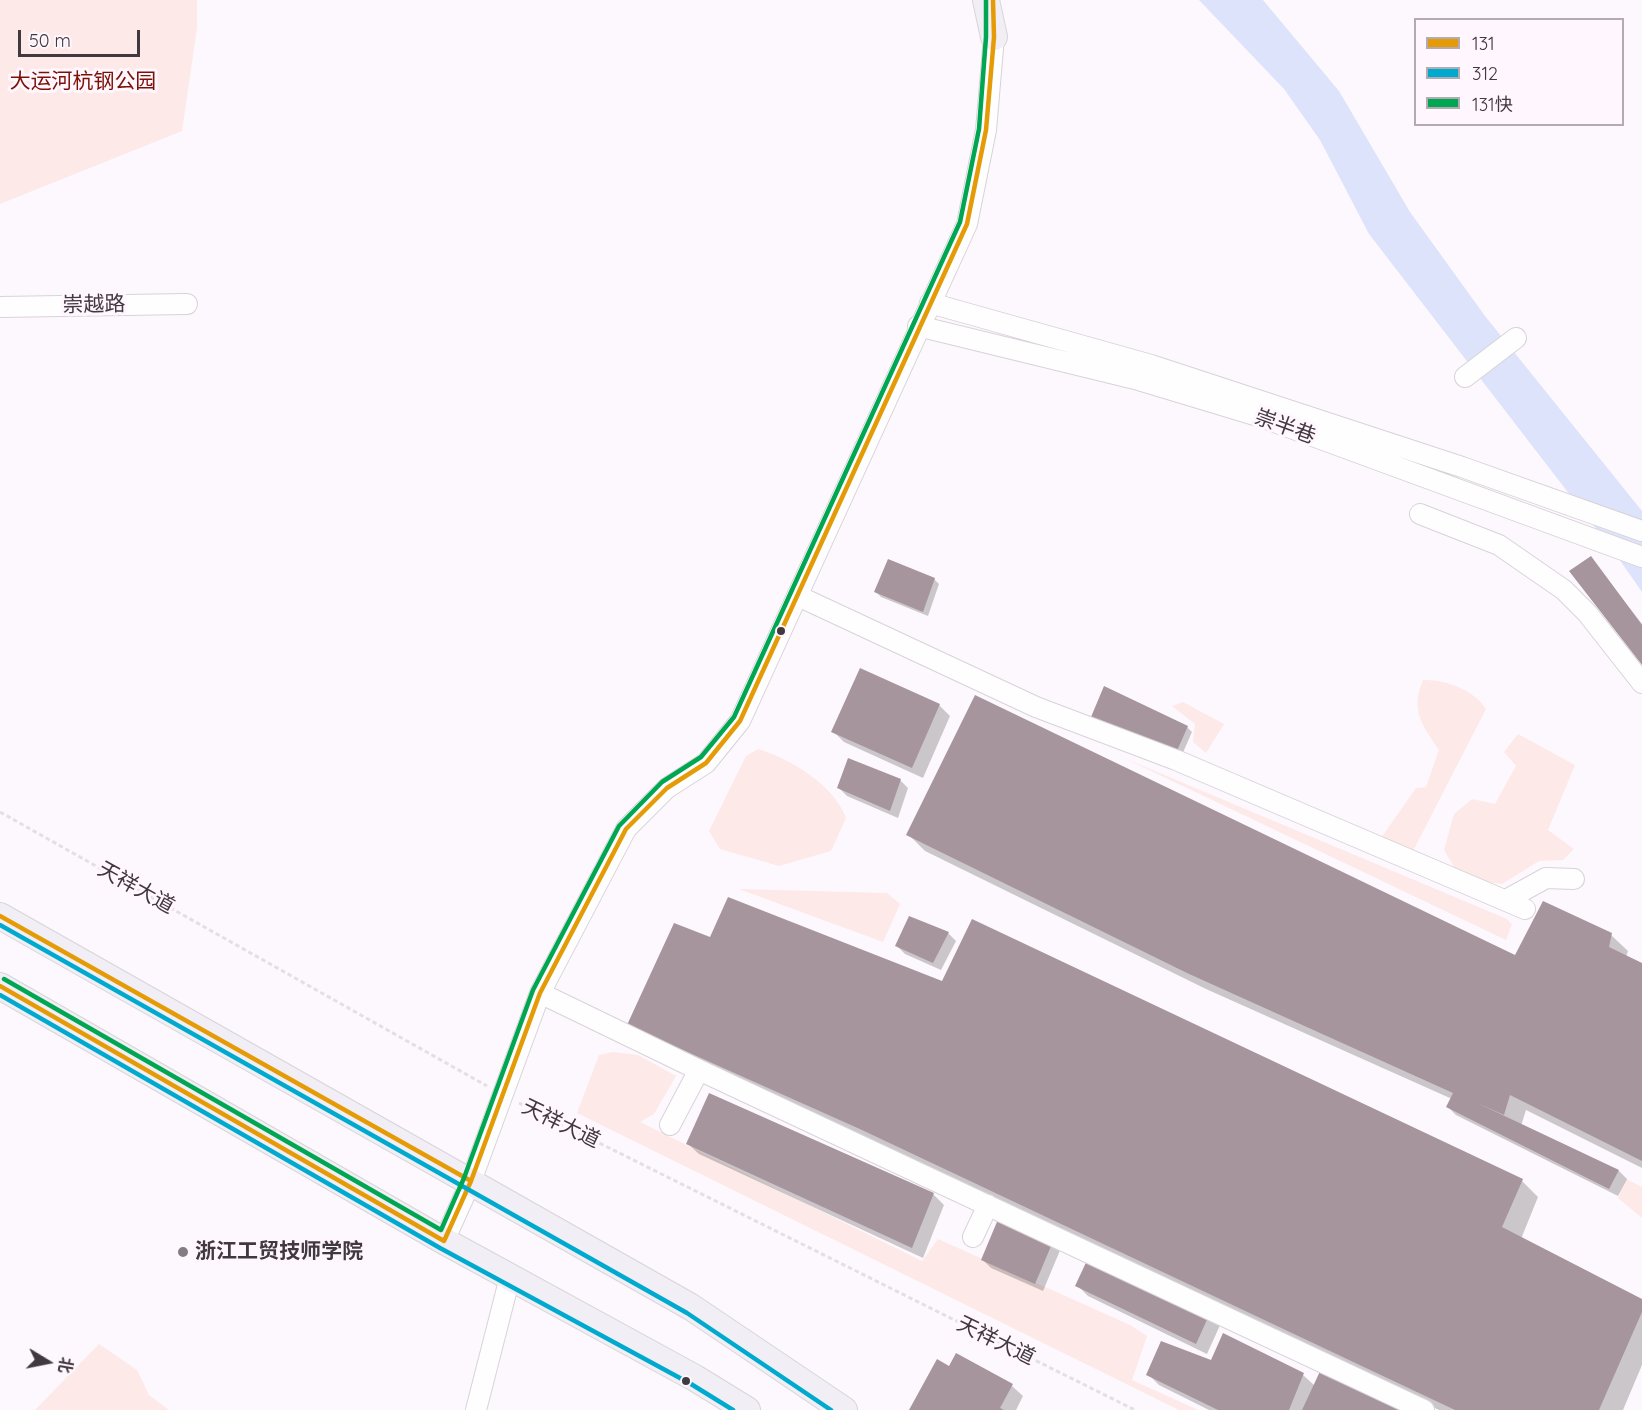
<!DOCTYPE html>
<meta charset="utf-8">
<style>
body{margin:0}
#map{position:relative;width:1642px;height:1410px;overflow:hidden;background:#fdf8fd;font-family:Quicksand,"Noto Sans SC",sans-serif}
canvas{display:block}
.legend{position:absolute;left:1414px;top:18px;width:210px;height:108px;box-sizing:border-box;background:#fff6fe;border:2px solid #b3aab2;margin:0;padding:8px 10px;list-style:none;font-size:18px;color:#413940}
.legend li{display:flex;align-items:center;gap:12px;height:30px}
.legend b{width:30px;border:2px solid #b3aab2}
.north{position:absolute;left:18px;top:1332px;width:60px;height:60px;-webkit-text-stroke:4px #fff6fe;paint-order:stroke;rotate:100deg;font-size:16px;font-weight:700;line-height:24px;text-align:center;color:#413940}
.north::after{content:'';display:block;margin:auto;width:21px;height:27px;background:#413940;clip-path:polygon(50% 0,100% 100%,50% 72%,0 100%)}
.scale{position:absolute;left:18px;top:30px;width:122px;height:27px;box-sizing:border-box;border:3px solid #413940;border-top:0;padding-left:8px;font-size:18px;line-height:21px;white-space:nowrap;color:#413940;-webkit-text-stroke:4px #fff6fe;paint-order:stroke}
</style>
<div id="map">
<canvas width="1642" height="1410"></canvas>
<ul class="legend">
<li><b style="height:8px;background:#e59b06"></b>131</li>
<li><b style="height:8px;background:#00a9ce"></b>312</li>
<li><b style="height:8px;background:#00a651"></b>131快</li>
</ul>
<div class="north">北</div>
<div class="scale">50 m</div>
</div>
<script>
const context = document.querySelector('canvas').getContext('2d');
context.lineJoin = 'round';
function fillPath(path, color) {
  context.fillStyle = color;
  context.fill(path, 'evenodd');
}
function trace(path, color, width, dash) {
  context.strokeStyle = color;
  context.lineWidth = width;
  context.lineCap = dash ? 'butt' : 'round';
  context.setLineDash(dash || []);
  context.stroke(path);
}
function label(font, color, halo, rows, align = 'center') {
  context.font = font + ' Quicksand,"Noto Sans SC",sans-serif';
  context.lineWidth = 6;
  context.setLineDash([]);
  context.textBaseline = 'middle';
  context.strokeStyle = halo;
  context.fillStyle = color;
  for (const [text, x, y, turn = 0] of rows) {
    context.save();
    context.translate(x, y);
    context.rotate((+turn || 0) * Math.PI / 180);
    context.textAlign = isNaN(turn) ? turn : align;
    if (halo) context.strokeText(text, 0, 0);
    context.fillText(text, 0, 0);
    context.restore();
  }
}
const green = new Path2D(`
 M0,0H197V28L182,131L0,204Z
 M1423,680C1445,679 1474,690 1486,709L1412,853L1381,838L1416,788L1426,787L1439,750C1422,725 1410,710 1423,680Z
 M1183,702L1224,724L1206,753L1193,742L1195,724L1172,706Z
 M1518,734L1575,765L1548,830L1574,849L1563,860L1539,861L1502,884L1486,882L1456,870L1444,850L1454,814L1472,799L1495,804L1516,766L1504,752Z
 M758,749C791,759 834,785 846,818L831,851L779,866L720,849L709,831L746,756Z
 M1124,758L1507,919L1512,924L1506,940Z
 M739,889L887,893L900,904L883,942Z
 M613,1052L638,1055L676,1076L654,1114L640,1122L922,1261L938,1239L1130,1325L1147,1336L1132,1380L1198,1410H1179L577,1113L599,1055Z
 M1626,1179L1642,1187V1218L1618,1198Z
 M99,1344L137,1370L149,1395L169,1410H35Z`);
const water = new Path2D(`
 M1199,0H1263L1339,91L1410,212L1485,316L1642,511V592L1617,556L1369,234L1320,140L1284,89Z`);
const shadow = new Path2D(`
 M1591,558L1642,624V662Z
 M934,579L939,584L928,616L881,597L876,592Z
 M939,705L950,716L923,778L844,742L833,731Z
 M1093,717L1187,727L1192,732L1181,757L1098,722Z
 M900,780L908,788L898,818L847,796L839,788Z
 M908,834L1516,957L1611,935L1628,951L1626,957L1642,965V1168L1526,1110L1521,1126L1619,1171L1627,1179L1618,1196L1456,1115L1448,1107L1452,1099L1206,989L925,851Z
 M948,933L956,941L941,970L905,954L897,946Z
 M711,938L942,983L1522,1181L1538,1197L1521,1239L1642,1300V1365L1623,1410H1439L880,1146L646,1041L629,1025Z
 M688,1144L933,1194L944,1205L923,1258L699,1154Z
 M1053,1240L1061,1248L1043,1291L991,1268L983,1260Z
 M1091,1256L1221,1323L1207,1354L1088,1296L1077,1285Z
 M1224,1335L1303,1375L1315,1386L1410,1410H1209L1159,1385L1148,1374L1212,1362Z
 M950,1368L1012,1386L1023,1396L1016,1410H911Z`);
const building = new Path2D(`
 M1591,556L1642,625V665L1569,571Z
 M888,559L935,578L923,612L874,592Z
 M860,668L940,704L912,768L831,732Z
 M1104,686L1188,726L1176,753L1091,717Z
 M975,695L1515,955L1543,901L1612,933L1609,947L1642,963V1161L1510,1095L1504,1115L1475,1102L1619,1170L1609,1189L1446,1107L1453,1093L1187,973L906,835Z
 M848,758L901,779L890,811L837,788Z
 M728,897L942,981L972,919L1523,1179L1502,1227L1642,1299V1312L1599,1410H1455L862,1130L627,1025L674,923L710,937Z
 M909,916L949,932L933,963L895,946Z
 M709,1093L934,1193L912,1248L686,1144Z
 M999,1217L1054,1239L1035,1284L981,1260Z
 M1090,1254L1211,1311L1196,1344L1075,1286Z
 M1223,1333L1304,1373L1289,1410H1218L1146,1375L1161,1341L1211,1360Z
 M956,1353L1013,1384L1000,1408L1004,1410H909L937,1359L949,1366Z
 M1322,1367L1413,1410H1302Z`);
const path = new Path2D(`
 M0,812L487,1086
 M519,1103L1135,1410`);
const minor = new Path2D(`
 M930,303L1151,365L1462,467L1642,531
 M0,307L187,304
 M918,326L1135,379L1261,417L1642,557
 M1465,377L1516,338
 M1420,514L1499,545L1564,590L1587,613L1642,683
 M798,596L1036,707L1176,760L1525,909
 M1506,900L1546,878L1574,879
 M540,993L699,1070L1424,1410
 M670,1125L699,1070
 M973,1237L988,1205
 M444,1241L471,1181L540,993L626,829L667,788L706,763L740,721L967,224L986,130L994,37
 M476,1410L510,1277`);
const major = new Path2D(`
 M986,0L994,37
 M0,916L691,1307L844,1410
 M0,986L444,1241L695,1378L747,1410`);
const bus1 = new Path2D(`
 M0,916L471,1181
 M0,986L444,1241L471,1181L540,993L626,829L667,788L706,763L740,721L967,224L986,130L994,37L993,0`);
const bus2 = new Path2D(`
 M0,925L687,1313L831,1410
 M0,995L440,1248L691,1384L733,1410`);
const bus3 = new Path2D(`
 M4,979L441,1230L464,1178L533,990L619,826L662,782L701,757L734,717L960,222L979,129L986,37V0`);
const markers = [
 [781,631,5,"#413940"],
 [183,1252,6,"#837c82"],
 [686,1381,5,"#413940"]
];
const parkNames = [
 ["大运河杭钢公园",83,82]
];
const streetNames = [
 ["崇越路",94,305,-1],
 ["崇半巷",1285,427,20],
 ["天祥大道",136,888,29],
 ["天祥大道",561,1124,26],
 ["天祥大道",996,1341,26]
];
const poiNames = [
 ["浙江工贸技师学院",195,1252]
];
fillPath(green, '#fde9e8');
fillPath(water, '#dde3fa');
fillPath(shadow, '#0003');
fillPath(building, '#a6959d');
trace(minor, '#d8d3d8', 22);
trace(major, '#d8d5d8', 28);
trace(path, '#e3e0e2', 3, [4.5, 3]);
trace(minor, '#fffeff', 20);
trace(major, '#f1eef5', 26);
trace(bus1, '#e59b06', 4.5);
trace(bus2, '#00a9ce', 4.5);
trace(bus3, '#00a651', 4.5);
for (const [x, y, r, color] of markers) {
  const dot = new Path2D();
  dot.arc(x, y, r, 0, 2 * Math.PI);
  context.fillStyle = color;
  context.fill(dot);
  trace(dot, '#fff6fe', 2);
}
label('21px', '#7b1105', '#fff6fe', parkNames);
label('21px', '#413940', '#fff6fe', streetNames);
label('bold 21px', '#413940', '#fff6fe', poiNames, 'left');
</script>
